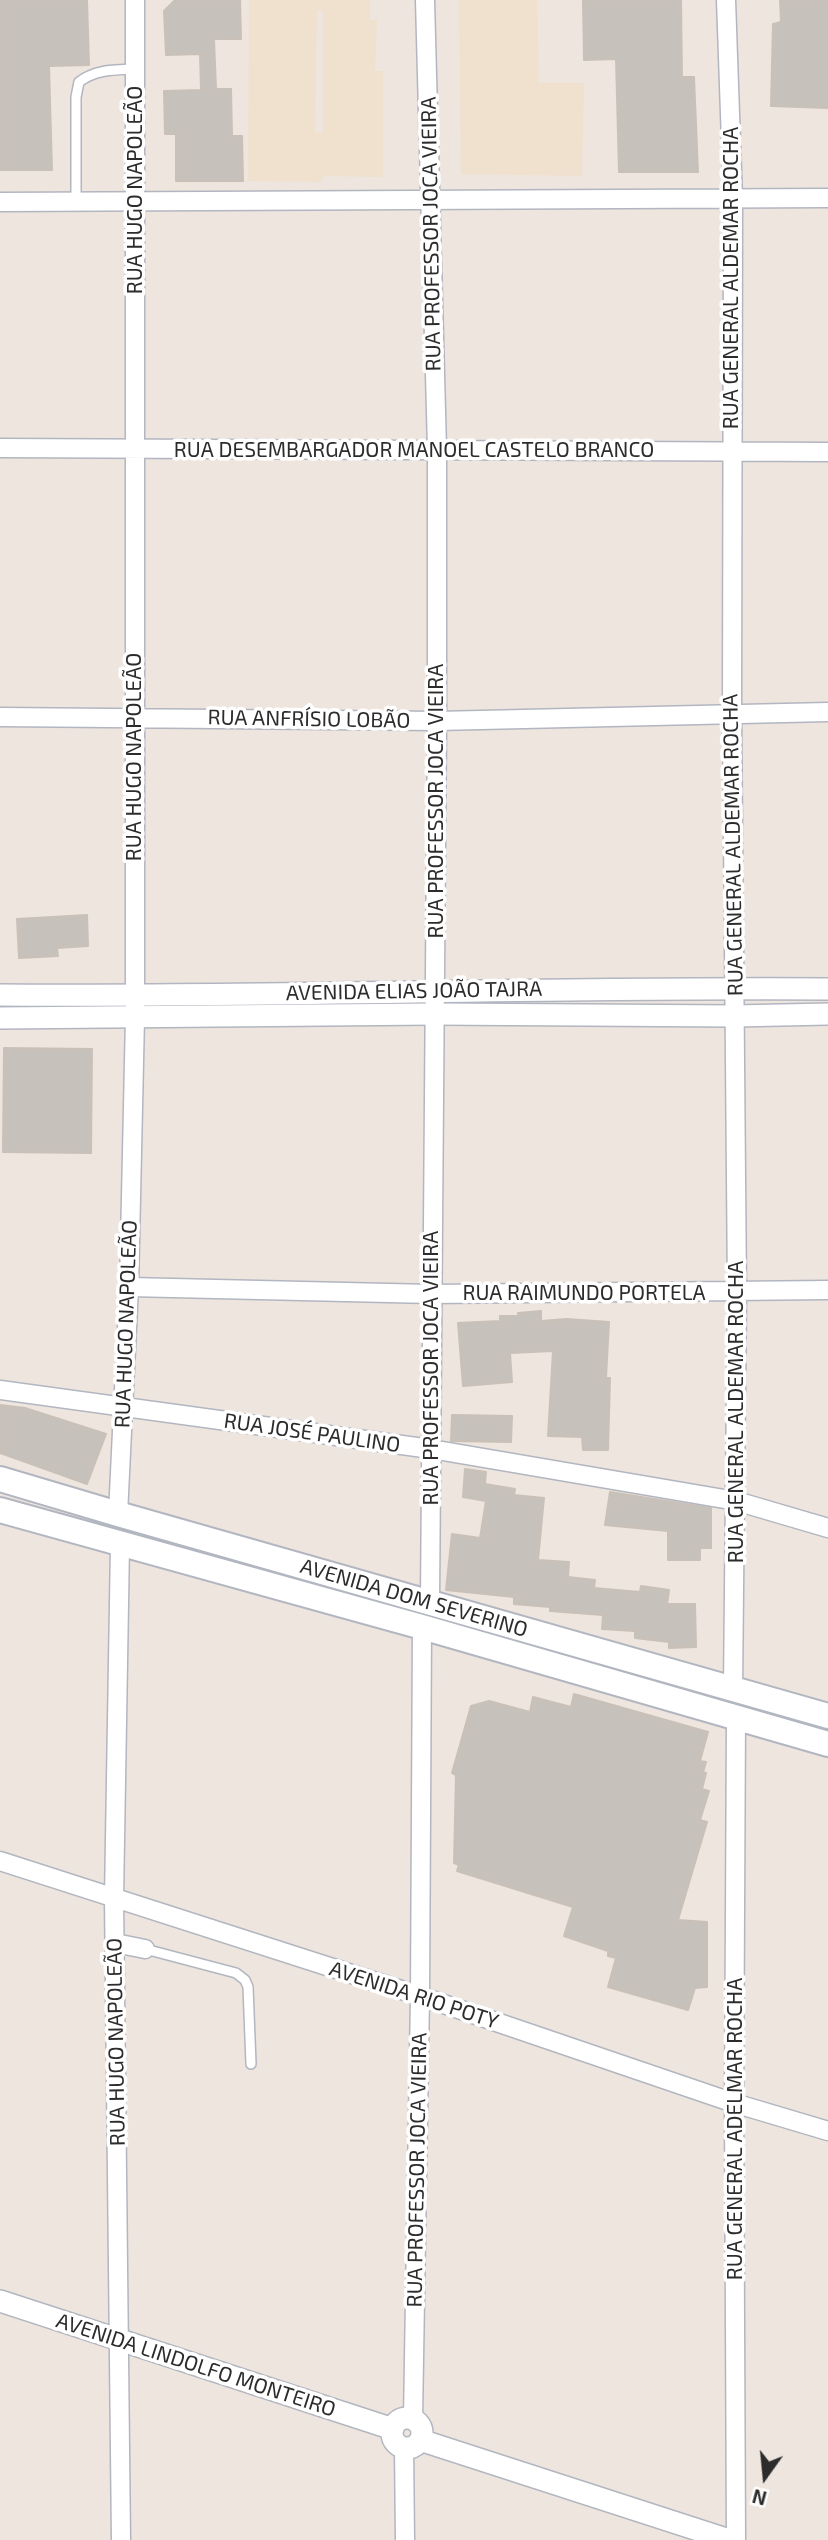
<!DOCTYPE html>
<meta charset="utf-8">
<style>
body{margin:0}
#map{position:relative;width:828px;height:2540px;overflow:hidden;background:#eee5de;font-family:"Exo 2",sans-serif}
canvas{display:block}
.north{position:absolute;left:730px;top:2442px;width:70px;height:70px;-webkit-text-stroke:5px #fff;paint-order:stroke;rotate:195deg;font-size:19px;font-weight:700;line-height:28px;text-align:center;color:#2c2c2c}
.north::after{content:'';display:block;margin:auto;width:24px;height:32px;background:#2c2c2c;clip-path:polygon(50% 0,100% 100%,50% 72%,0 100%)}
</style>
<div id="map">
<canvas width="828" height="2540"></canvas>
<div class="north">N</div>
</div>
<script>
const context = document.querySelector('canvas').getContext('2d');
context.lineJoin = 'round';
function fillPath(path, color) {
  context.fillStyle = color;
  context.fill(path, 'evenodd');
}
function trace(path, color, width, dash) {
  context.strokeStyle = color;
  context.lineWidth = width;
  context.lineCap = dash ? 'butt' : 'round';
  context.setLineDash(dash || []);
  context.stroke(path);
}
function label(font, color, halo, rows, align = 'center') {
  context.font = font + ' "Exo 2",sans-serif';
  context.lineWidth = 7;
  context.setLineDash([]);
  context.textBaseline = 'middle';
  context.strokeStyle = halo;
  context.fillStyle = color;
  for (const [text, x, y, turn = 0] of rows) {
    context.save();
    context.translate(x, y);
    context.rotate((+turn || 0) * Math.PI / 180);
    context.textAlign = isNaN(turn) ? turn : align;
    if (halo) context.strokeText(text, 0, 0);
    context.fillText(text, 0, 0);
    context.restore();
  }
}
const education = new Path2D(`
 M249,0H370V20H377L375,71H383V177L323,176L322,182L248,181ZM317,10L323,11V133L315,132Z
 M459,0H537L539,83H584L582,176L461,174Z`);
const building = new Path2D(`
 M0,0H87L89,65L49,66L52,170H0Z
 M175,0H240L241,39H214L216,89H231L232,136H242L243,181H176V134H165L164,91L201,90L200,54L166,55L164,11Z
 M583,0H681L682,77H694L698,172H619L616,59L584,60Z
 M780,0H828V108L771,106L773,24L781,22Z
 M87,915L88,946L57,948L58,956L19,958L17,919Z
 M4,1048L92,1049L91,1153L3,1152Z
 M541,1311V1321L567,1319L609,1322L606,1378H610L608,1450H583L582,1437L548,1436L553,1351L510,1353L512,1382L463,1386L458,1323L500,1321V1316H518V1313Z
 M0,1405L25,1408L106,1434L87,1484L0,1453Z
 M452,1415L512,1416L511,1442L451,1441Z
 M465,1469L486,1472L485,1484L515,1489L514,1495L544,1498L538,1560L569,1562L568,1577L595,1580L594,1588L640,1592L641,1586L669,1590L667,1604H695L696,1647L669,1648V1642L635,1638V1631L602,1629L603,1615L550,1611V1607L514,1604V1597L446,1590L452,1534L480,1538L486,1501L463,1497Z
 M610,1492L711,1508V1548H700V1560H668V1531L605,1525Z
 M574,1694L708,1732L700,1761L706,1762L703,1772L706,1773L702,1789L709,1791L700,1820L707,1822L678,1920L707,1922V1987L695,1988L688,2010L608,1987L616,1958L608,1956V1951L564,1936L573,1907L457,1871L459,1865L454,1863L456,1775L452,1773L471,1706L489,1701L530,1712L533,1697L571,1707Z`);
const service = new Path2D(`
 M76,202V97L79,82C96,69 115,70 135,69
 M145,1949L236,1973L245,1980L248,1987L251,2064`);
const minor = new Path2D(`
 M425,0L437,449V721L430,1601
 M726,0L733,199L732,715L737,1292L733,1689
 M0,202L828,198
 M0,448L828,452
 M0,717L437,721L828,712
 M129,1287L432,1294L828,1290
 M0,1390L431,1449L736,1501L828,1528
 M118,1514L129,1287L135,1017V0
 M120,1544L114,1898L121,2540
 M736,1718L734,2103L736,2540
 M0,1861L420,1996L734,2103L828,2131
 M115,1943L145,1949
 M413,2419L420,1996L422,1627
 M404,2447L405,2540`);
const tertiary = new Path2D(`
 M0,995C276,997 552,987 828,989
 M0,1018L434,1014L735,1016L828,1014
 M0,2301L393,2429
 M392 2433a15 15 0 1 1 30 0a15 15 0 1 1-30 0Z
 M420,2440L729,2540`);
const secondary = new Path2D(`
 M0,1479L118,1514L828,1716
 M0,1510L422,1627L828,1744`);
const streetNames = [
 ["RUA HUGO NAPOLEÃO",135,190,-90],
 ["RUA PROFESSOR JOCA VIEIRA",431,234,-91],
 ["RUA GENERAL ALDEMAR ROCHA",731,278,-90],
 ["RUA DESEMBARGADOR MANOEL CASTELO BRANCO",414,450],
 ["RUA ANFRÍSIO LOBÃO",309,719,1],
 ["RUA HUGO NAPOLEÃO",134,757,-90],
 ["RUA PROFESSOR JOCA VIEIRA",436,801,-90],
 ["RUA GENERAL ALDEMAR ROCHA",733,845,-91],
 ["AVENIDA ELIAS JOÃO TAJRA",414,991,-1],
 ["RUA RAIMUNDO PORTELA",584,1293],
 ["RUA HUGO NAPOLEÃO",126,1324,-88],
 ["RUA PROFESSOR JOCA VIEIRA",431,1368,-90],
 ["RUA GENERAL ALDEMAR ROCHA",736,1412,-90],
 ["RUA JOSÉ PAULINO",312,1433,8],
 ["AVENIDA DOM SEVERINO",414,1598,16],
 ["AVENIDA RIO POTY",414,1995,18],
 ["RUA HUGO NAPOLEÃO",116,2042,-91],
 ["RUA GENERAL ADELMAR ROCHA",735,2129,-90],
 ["RUA PROFESSOR JOCA VIEIRA",417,2170,-89],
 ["AVENIDA LINDOLFO MONTEIRO",196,2365,18]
];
fillPath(education, '#efe1ce');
fillPath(building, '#c6c1ba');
trace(building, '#c9c1b8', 2);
trace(service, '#b2b6c0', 12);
trace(minor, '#b2b6c0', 21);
trace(tertiary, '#b2b6c0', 24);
trace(secondary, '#b2b6c0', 28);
trace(service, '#fff', 9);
trace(minor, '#fff', 18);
trace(tertiary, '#fff', 21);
trace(secondary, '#fff', 24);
label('21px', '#2c2c2c', '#fff', streetNames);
</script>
